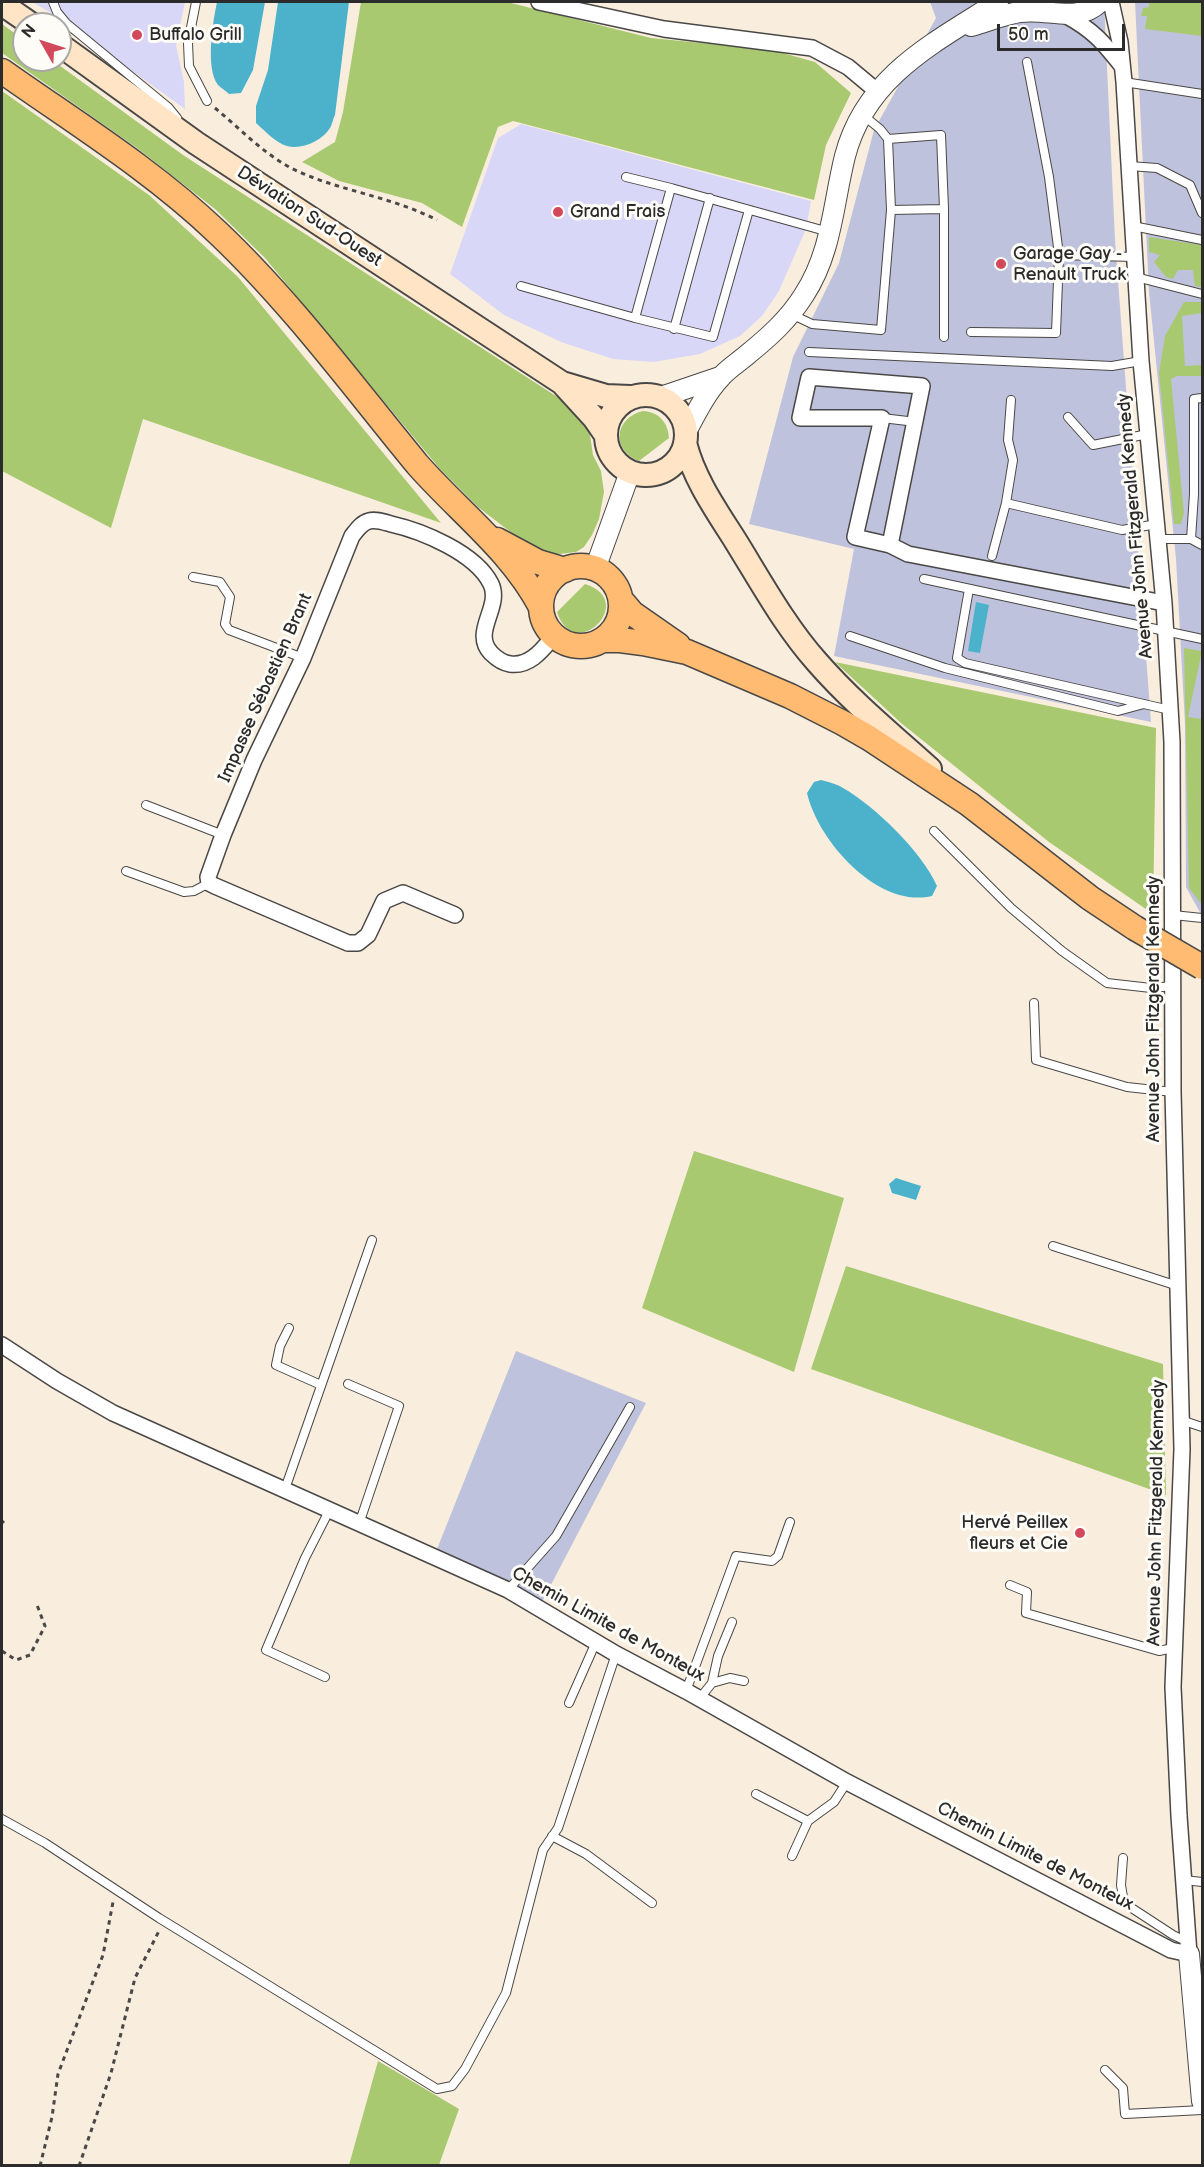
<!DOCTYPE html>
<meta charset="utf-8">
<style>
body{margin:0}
#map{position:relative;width:1204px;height:2167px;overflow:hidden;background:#f9eede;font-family:"Balsamiq Sans",sans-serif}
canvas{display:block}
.frame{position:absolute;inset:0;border:3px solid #2b2b2b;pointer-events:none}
.north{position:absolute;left:12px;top:12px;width:60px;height:60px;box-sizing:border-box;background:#fdfcf7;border:2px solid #a9a8a5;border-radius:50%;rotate:309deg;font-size:16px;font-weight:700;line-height:24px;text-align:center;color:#2b2b2b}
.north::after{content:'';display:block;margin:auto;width:21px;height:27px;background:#d1495b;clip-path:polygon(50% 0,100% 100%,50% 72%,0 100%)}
.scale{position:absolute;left:997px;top:24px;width:128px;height:27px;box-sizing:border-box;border:3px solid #2b2b2b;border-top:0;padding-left:8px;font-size:18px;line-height:21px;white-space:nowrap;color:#2b2b2b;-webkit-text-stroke:4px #fdfcf7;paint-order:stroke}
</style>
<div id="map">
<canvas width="1204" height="2167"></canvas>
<div class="frame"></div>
<div class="north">N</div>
<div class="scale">50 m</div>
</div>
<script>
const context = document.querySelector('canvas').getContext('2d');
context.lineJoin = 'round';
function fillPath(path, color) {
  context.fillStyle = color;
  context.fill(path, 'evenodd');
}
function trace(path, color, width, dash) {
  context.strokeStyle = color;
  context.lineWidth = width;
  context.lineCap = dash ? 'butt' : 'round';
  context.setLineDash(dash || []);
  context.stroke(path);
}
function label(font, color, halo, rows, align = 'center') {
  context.font = font + ' "Balsamiq Sans",sans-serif';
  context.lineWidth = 6;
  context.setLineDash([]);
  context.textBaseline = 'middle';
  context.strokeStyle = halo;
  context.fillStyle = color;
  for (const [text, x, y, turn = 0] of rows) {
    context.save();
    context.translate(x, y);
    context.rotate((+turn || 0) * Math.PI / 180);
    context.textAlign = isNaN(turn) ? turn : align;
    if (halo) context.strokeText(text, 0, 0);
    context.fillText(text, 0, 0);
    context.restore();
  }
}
const built = new Path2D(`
 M32,2H185L176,45L184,82L185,109L53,14Z
 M521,124L811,201L806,229L779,291L762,316L740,336L700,354L654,362L613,359L561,342L504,315L450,274L498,138Z`);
const industrial = new Path2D(`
 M930,2H1104L1115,240L1151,722L834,656L854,549L749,524L793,357L839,263L874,130L936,18Z
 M1135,2H1202V916L1186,887L1185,724L1176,559L1149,292Z
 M516,1351L646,1403L542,1602L437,1549Z`);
const green = new Path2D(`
 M361,2H507L651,38L772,50L815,62L851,93L826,145L814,200L513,121L498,127L462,227L422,203L339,181L302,162L335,142L343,112Z
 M1149,2H1202V36L1145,29L1147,16H1141L1143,8L1149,7Z
 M2,24L24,40V60H52L183,155L576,409L589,428L593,455L601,471L604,492L599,519L592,535L584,547L576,552L551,555L531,547L504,527L478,507L440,469L265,258L215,209L137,148L2,53Z
 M2,91L149,195L238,277L441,523L143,419L111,528L2,471Z
 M1149,237L1202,245V287L1195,286L1193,270H1178L1173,279L1166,277L1154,262L1160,255L1149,252Z
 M1184,302H1201L1202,313L1182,316L1185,366L1202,365V376H1177L1171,379L1184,513L1181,524H1174L1159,373L1165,336Z
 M643,411C659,412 668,422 669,438L639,461C611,450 614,418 643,411Z
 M585,584C639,601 574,665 557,612Z
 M1184,648L1202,651L1188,717L1202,719V905L1189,888Z
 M835,662L1156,728L1153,914L1049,842L901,723Z
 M694,1151L844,1198L794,1372L642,1308Z
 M846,1266L1163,1364L1166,1495L811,1369Z
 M378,2061L459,2109L439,2165H349Z`);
const water = new Path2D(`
 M217,2H265L253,70L241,93L229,94C226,91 221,88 218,85C205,68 213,21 217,2Z
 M278,2H349L335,115C333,119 332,125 330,128C322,141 302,150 287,146C276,143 265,131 256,123V106L268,70Z
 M976,602L989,605L980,653L968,651Z
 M821,780C828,782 837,784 843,788C876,807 922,852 937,886L932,896C878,909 818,841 807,793L814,782Z
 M896,1178L921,1186L916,1200L892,1193L889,1184Z`);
const path = new Path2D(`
 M215,108C239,128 263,153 291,168C337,191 391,196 437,220
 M2,1521L4,1523
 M2,1651L16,1660L30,1655L45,1626L37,1605
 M40,2166L52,2117L58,2074L103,1955L113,1902
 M79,2166L111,2073L135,1978L159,1931`);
const service = new Path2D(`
 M53,2L57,12L66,23L168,107L177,118
 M196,2L188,43L189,66L207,101
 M1027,62L1049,177L1059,255
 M1124,82L1202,94
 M863,115L880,129L888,139
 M1129,166L1157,168L1190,185L1202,213
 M626,177L671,188
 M944,209V337
 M749,210L713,337L635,318L671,188L829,232
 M1133,226L1202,240
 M1136,277L1202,294
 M521,286L635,318
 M791,314L812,324L881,330L891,210L888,139L941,135L944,209L891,210
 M674,329L710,198
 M971,332L1056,333L1059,255L1134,257
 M809,352L1112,366L1141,361
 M1011,400L1008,440L1013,460L1006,503L1122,530L1157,524
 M1068,417L1093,445L1148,434
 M882,418L916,422
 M1158,539H1191L1194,494V399L1202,398
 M1191,539L1202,545
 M992,556L1006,503
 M193,577L220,582L230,597L225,624L229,630L303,658
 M924,579L1202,639
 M969,589L957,658L965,663L1170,710
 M850,636L945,668L1118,711L1144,704
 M146,805L223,835
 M934,831L1011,908L1062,951L1107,983L1151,988L1173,986
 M126,871L184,892L194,891L209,883
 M1173,915L1202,918
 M1034,1003L1036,1060L1127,1087L1173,1092
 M1053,1246L1178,1286
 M289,1328L280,1346L276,1365L321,1385
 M348,1384L399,1406L359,1524
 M1181,1420L1202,1427
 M285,1489L372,1240
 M1010,1585L1027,1592L1026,1613L1159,1651L1173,1648
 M508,1590L556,1536L630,1407
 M325,1677L266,1650L305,1558L329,1511
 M712,1683L730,1678L744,1681
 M686,1691L736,1556L772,1561L778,1556L790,1522
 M700,1698L712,1683L718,1656L732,1622
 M569,1703L596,1642
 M756,1794L808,1821
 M2,1819L45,1843L159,1918L437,2089L452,2086L465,2069L506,1993L543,1850L558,1828L616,1654
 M552,1836L586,1854L652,1903
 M792,1856L808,1821L834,1802L847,1782
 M1123,1858L1121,1885L1124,1903L1173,1935L1188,1942
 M1184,1880L1202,1882
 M1105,2070L1123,2088L1125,2114L1202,2110`);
const minor = new Path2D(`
 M539,2L664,29L812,48L848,67L878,92
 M1065,15C1093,30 1103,42 1122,66
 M890,545L855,537L882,418H800L809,377L922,386L890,545L908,554L1164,603
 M455,915L403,893L384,901L368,935L358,943H348L215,886L209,883L208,877L223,835L254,760L303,658L352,536C357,530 361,523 369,521C376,519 384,522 391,524C422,531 476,553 491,584C502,607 471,632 491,653C496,658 503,663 510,664C530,667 543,649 554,636
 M2,1345L57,1381L113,1413L508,1590L616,1654L686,1691L847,1782L1171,1950L1189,1954L1179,1816L1173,1687L1182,1449L1173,1092L1172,742L1164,603L1141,361L1124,82L1120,42L1111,2`);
const tertiary = new Path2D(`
 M971,26C987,22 1004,14 1020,12C1049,8 1077,24 1100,2
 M661,397L720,377
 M686,432C696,413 706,393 720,378C727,369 739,362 748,354C769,337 789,319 804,295C832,252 833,204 845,156C866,76 934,43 998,2
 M595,569L630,472
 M1189,1954L1202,2101`);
const secondary = new Path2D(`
 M2,4L31,24
 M60,45L196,143L562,383L594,418L605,434
 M562,383L606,396L630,397
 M606 435a40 40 0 1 1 80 0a40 40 0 1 1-80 0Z
 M685,443C694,479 716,510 735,540C761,582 785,626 817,662C851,701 891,734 930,769`);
const primary = new Path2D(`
 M2,71C74,122 152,170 217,232C291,302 352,385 417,464C458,511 511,550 541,607
 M497,540L538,562L565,570
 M541 606a40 40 0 1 1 80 0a40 40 0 1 1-80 0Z
 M621,600L632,613L678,645
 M603,640H620L643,643L687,652L790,696L843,723L869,738L969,804L1090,898L1135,928`);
const primaryBridge = new Path2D(`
 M1135,928L1202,967`);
const markers = [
 [137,35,6,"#d1495b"],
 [558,212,6,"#d1495b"],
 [1001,264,6,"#d1495b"],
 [1080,1533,6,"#d1495b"]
];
const poiNames = [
 ["Buffalo Grill",149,35],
 ["Grand Frais",570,212],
 ["Garage Gay -",1013,254],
 ["Renault Truck",1013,275],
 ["Hervé Peillex",1068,1523,"right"],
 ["fleurs et Cie",1068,1544,"right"]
];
const streetNames = [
 ["Déviation Sud-Ouest",309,217,33],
 ["Avenue John Fitzgerald Kennedy",1136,526,-95],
 ["Impasse Sébastien Brant",266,688,-66],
 ["Avenue John Fitzgerald Kennedy",1154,1009,-90],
 ["Avenue John Fitzgerald Kennedy",1157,1513,-89],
 ["Chemin Limite de Monteux",608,1625,29],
 ["Chemin Limite de Monteux",1035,1857,27]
];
fillPath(built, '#d8d7f8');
fillPath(industrial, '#bfc2dd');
fillPath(green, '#a9c971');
fillPath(water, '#4cb2cb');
trace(service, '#4a4846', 10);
trace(minor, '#4a4846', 18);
trace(tertiary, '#4a4846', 22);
trace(secondary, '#4a4846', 26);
trace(primary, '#4a4846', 27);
trace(path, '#4a4846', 3, [4.5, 4.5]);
trace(service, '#fff', 8);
trace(minor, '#fff', 15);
trace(tertiary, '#fff', 20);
trace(secondary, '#ffe4c6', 22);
trace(primary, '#ffbb71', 24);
trace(primaryBridge, '#4a4846', 27, []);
trace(primaryBridge, '#ffbb71', 24);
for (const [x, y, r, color] of markers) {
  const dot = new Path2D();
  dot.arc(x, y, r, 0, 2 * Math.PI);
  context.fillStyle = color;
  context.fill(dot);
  trace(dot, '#fdfcf7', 2);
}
label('18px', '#2b2b2b', '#fdfcf7', poiNames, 'left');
label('18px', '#2b2b2b', '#fdfcf7', streetNames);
</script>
